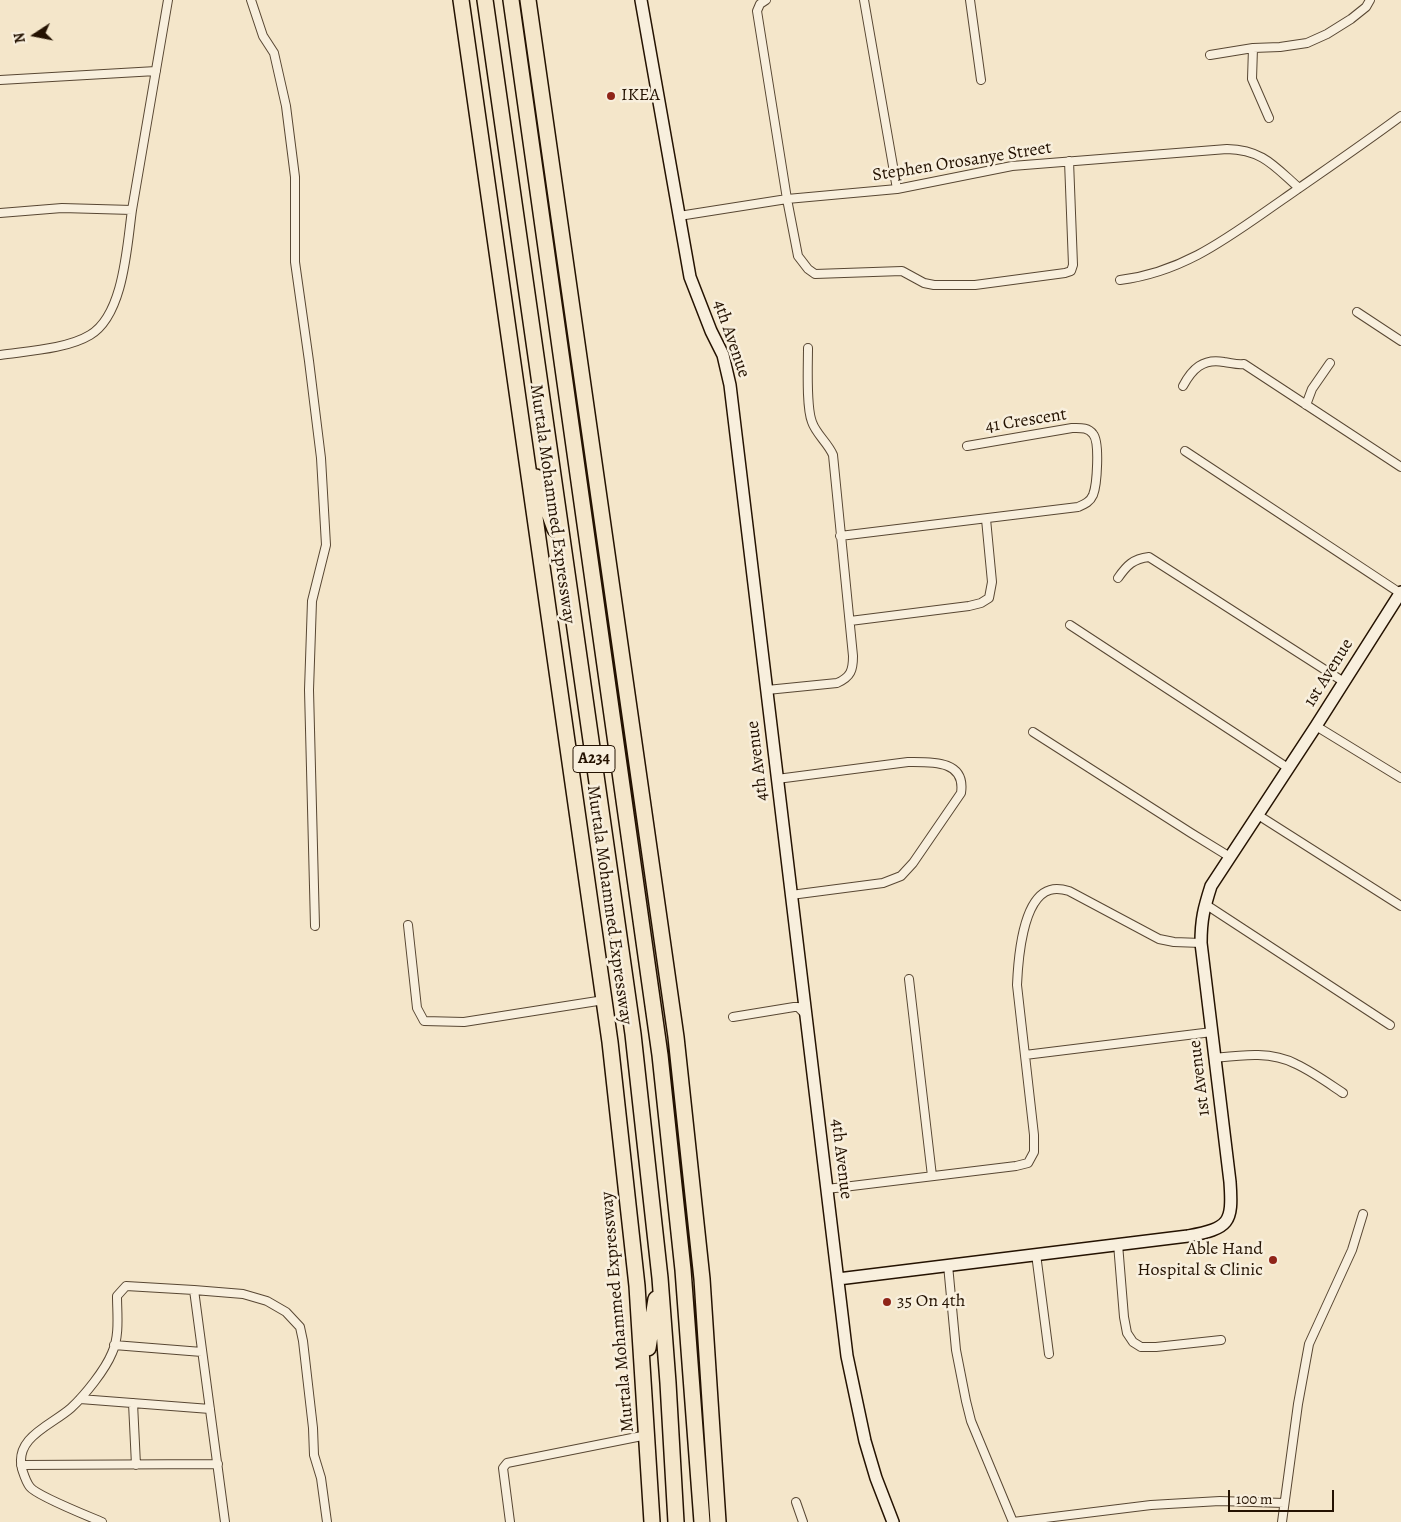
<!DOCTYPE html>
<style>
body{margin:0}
#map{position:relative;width:1401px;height:1522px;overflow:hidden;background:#f4e6ca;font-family:Alegreya,serif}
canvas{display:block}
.north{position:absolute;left:10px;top:10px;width:50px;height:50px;-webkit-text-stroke:4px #f8efdd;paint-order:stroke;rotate:259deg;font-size:14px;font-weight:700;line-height:20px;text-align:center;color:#241201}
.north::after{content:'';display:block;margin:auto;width:18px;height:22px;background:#241201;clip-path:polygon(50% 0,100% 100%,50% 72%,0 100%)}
.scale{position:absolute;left:1228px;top:1490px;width:106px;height:22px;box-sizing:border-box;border:2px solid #241201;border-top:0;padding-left:6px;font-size:15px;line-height:18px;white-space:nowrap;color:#241201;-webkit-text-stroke:4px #f8efdd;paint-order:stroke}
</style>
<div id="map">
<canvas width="1401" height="1522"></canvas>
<div class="north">N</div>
<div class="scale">100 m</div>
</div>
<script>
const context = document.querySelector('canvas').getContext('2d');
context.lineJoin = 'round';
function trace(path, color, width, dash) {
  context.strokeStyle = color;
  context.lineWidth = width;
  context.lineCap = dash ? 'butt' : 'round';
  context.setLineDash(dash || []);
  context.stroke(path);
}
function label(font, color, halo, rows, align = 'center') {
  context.font = font + ' Alegreya,serif';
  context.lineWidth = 5;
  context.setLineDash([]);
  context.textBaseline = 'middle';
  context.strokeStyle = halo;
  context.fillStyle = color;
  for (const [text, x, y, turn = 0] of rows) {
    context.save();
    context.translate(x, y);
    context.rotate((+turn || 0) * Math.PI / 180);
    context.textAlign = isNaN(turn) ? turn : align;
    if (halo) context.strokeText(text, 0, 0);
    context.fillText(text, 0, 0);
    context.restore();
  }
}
const street = new Path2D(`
 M251,0L263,36L274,53L286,106L295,177V262L309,361L321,458L326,545L312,601L309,690L315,926
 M766,0L760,4L757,11L787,199L798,256L808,269L815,274L902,271L924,283L934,285H975L1065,273L1071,271L1073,265L1069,161
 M864,0L897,189
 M970,0L981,80
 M1253,48L1252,79L1269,118
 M1210,55L1253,48L1280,47L1307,43L1327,34L1351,19L1366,7L1370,0
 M0,80L156,71
 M0,213L62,208L132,210L168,0
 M679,216L787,199L897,189L1012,166L1227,149C1263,150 1274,166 1299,188
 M1120,280C1185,272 1230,236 1282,200C1322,172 1362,145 1401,116
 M1357,312L1401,341
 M0,355C27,351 67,349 90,335C124,315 127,245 132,210
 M1183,386C1192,369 1203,358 1224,362C1232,363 1237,365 1244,364L1401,467
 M1306,405L1312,389L1330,363
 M1185,451L1400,593
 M840,536L1078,507C1085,504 1090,502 1093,495C1097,485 1100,442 1093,434C1088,427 1080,428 1072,428L967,446
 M1118,578C1127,565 1133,559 1149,557L1344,682
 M850,621L969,606L981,603L989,598L992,582L986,519
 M1070,625L1288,768
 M767,690L837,683C851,677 853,670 853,656L833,455C828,443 816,434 812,422C806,407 808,366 808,348
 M1316,726L1401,778
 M1033,732L1191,833L1230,857
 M777,779L908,762C932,762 966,760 961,793L913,863L901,876L883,883L791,895
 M1258,815L1401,906
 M1205,904L1390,1025
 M408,925L417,1008L424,1021L464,1022L604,1000
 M909,979L932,1176
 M733,1017L794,1007H798L806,1015
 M1025,1055L1212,1032
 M1215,1058C1242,1055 1271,1051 1296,1064C1313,1072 1328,1083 1343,1093
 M827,1189L1016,1166L1028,1163L1034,1152V1135L1017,985C1018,962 1022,898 1050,890C1057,888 1062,889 1069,891L1159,939L1174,942L1201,943
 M1118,1244L1124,1317L1127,1333L1133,1342L1141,1347H1156L1221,1340
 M1036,1254L1049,1354
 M948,1265L956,1350L966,1401L971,1421L1013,1522L1151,1505L1220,1501L1284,1503
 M194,1290L243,1294L267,1301L286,1312L300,1327L303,1341L313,1428L314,1455L321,1478L327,1522
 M114,1345L202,1352
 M80,1399L210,1409
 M133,1403L136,1465
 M21,1465L218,1464
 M796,1502L803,1522
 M102,1522C88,1516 37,1496 30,1487C26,1482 24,1475 22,1469C14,1437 52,1425 71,1408C85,1395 105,1370 112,1353C120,1336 117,1313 117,1296L126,1286L194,1290L225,1522
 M510,1522L503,1468L507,1463L647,1435
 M1282,1522L1298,1404L1309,1344L1352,1250L1363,1214`);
const secondary = new Path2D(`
 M641,0L690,277L711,331L723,355L730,385L847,1356L865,1441L876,1478L893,1522
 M838,1279L1188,1236C1229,1228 1233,1224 1230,1182L1201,943C1201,919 1204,908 1211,886L1316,726L1401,592`);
const highway = new Path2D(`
 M461,0L610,1042L637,1286L652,1522
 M485,0L633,1034L660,1278L668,1383L676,1522
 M511,0L660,1055L683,1270L702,1522
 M528,0L676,1037L702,1279L718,1522
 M536,477L555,529
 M648,1348L656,1299`);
const markers = [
 [611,96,5,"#8f2418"],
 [1273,1260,5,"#8f2418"],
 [887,1302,5,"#8f2418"]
];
const shields = [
 [594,759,42]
];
const shieldNames = [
 ["A234",594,759]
];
const poiNames = [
 ["IKEA",621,96],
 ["Able Hand",1263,1250,"right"],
 ["Hospital & Clinic",1263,1271,"right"],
 ["35 On 4th",897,1302]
];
const streetNames = [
 ["Stephen Orosanye Street",962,162,-9],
 ["4th Avenue",731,339,71],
 ["41 Crescent",1026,421,-9],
 ["Murtala Mohammed Expressway",552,504,82],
 ["1st Avenue",1329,673,-58],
 ["4th Avenue",758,761,-97],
 ["Murtala Mohammed Expressway",609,905,82],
 ["1st Avenue",1200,1078,-97],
 ["4th Avenue",841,1159,83],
 ["Murtala Mohammed Expressway",618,1312,-95]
];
trace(street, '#584733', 10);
trace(secondary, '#241201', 14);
trace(highway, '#241201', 18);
trace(street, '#f8efdd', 8);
trace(secondary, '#f8efdd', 11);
trace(highway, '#f4e6ca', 15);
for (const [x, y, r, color] of markers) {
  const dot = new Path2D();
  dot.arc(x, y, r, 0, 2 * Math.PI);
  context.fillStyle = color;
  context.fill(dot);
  trace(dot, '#f8efdd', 2);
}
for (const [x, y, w] of shields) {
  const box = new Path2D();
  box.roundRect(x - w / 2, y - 13.5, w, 27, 4);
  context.fillStyle = '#f8efdd';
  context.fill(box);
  trace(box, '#241201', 1);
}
label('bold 16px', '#241201', null, shieldNames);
label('18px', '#241201', '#f8efdd', poiNames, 'left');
label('18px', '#241201', '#f8efdd', streetNames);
</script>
